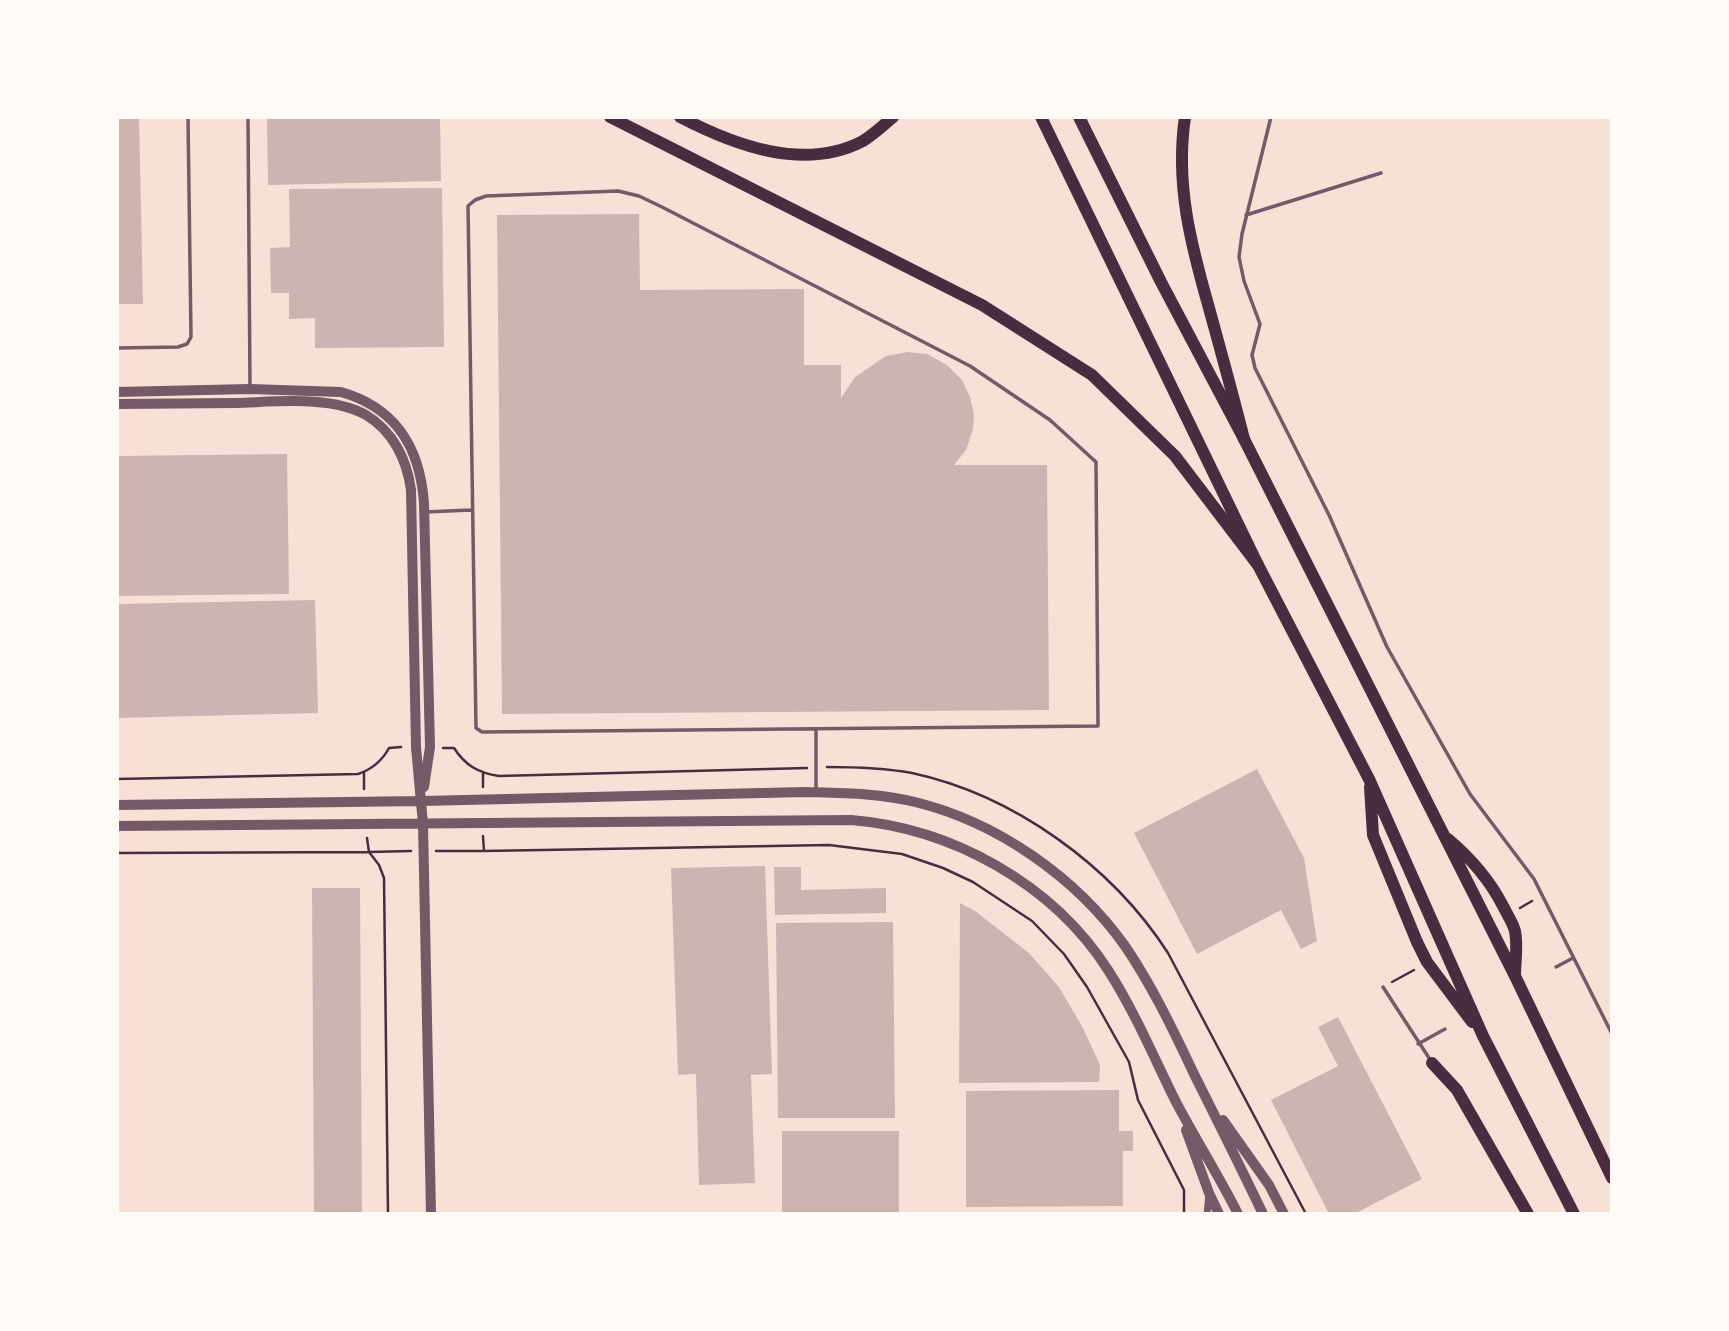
<!DOCTYPE html>
<style>
body{margin:0}
#map{position:relative;width:1729px;height:1331px;overflow:hidden;background:#f7e1d7;font-family:"DM Sans",sans-serif}
canvas{display:block}
.frame{position:absolute;inset:0;border:119px solid #fffaf5;pointer-events:none}
</style>
<div id="map">
<canvas width="1729" height="1331"></canvas>
<div class="frame"></div>
</div>
<script>
const context = document.querySelector('canvas').getContext('2d');
context.lineJoin = 'round';
function fillPath(path, color) {
  context.fillStyle = color;
  context.fill(path, 'evenodd');
}
function trace(path, color, width, dash) {
  context.strokeStyle = color;
  context.lineWidth = width;
  context.lineCap = dash ? 'butt' : 'round';
  context.setLineDash(dash || []);
  context.stroke(path);
}
const building = new Path2D(`
 M117,117H139L143,304H117Z
 M267,117H440L441,181L268,185Z
 M442,188L444,347L315,348V318L289,319V293H271L270,248L290,247L289,189Z
 M639,214L640,290L804,289V365H841V398L855,377L886,356L908,352L927,354L947,365L962,380L970,397L974,415L973,429L966,450L954,465H1047L1049,710L502,714L497,215Z
 M287,454L289,594L117,596V456Z
 M315,600L318,713L117,718V604Z
 M1257,769L1304,858L1317,941L1301,949L1281,910L1197,954L1134,833Z
 M765,866L772,1074L751,1075L755,1183L699,1185L696,1074L678,1075L671,868Z
 M774,867H801V890L886,888V913L775,915Z
 M312,888H360L362,1214H314Z
 M960,903L975,911L1029,953L1059,987L1083,1028L1100,1065L1099,1082L959,1083Z
 M893,922L895,1118H778L776,923Z
 M1338,1017L1422,1179L1354,1214H1329L1271,1100L1338,1066L1318,1027Z
 M1119,1090V1131H1133V1151H1123V1206L966,1207V1091Z
 M782,1131H899V1214H782Z`);
const path = new Path2D(`
 M443,748H454C465,765 478,773 499,776L807,768
 M827,767C856,767 884,768 912,773C1014,795 1112,866 1168,953L1306,1214
 M364,772V789
 M483,773V787
 M117,779L358,774C373,769 382,761 389,748L401,747
 M367,838L369,852L411,851
 M436,851H484L483,836
 M484,851L829,845L902,854L943,868L973,882L1032,921L1064,954L1087,987L1129,1062L1138,1100L1184,1190V1214
 M117,853L369,852L379,865L384,878L388,1214
 M1520,908L1532,901
 M1392,982L1414,970`);
const service = new Path2D(`
 M248,117L250,387
 M1271,117L1242,234L1239,257L1244,281L1260,324L1252,355L1255,368L1329,515L1387,647L1470,794L1534,879L1612,1034
 M618,191L639,196L662,207L970,366L1050,420L1096,462L1098,726L482,732L476,728L468,206L475,200L486,196Z
 M1246,215L1381,173
 M117,348L178,347L187,344L191,337L188,117
 M425,512L471,510
 M816,729V790
 M1556,967L1573,958
 M1383,987L1431,1061
 M1418,1044L1445,1029`);
const minor = new Path2D(`
 M1207,1214L1209,1194`);
const tertiary = new Path2D(`
 M117,392L250,389L341,392C397,408 420,448 424,503L430,747L424,787
 M117,404C156,404 195,403 235,403C274,402 331,395 366,415C393,431 407,460 411,490L416,747L423,824L431,1214
 M117,805L422,801L805,792C842,793 879,793 915,802C997,822 1076,877 1125,946C1153,987 1174,1032 1195,1076C1218,1122 1241,1168 1263,1214
 M117,826L851,820C952,828 1053,884 1108,970C1135,1012 1154,1058 1176,1102C1196,1140 1219,1176 1238,1214
 M1223,1120L1269,1185L1284,1214
 M1186,1130L1209,1193L1219,1214`);
const primary = new Path2D(`
 M1041,117L1258,565L1369,779L1483,1036L1574,1214
 M1079,117L1161,282L1244,439L1515,976L1612,1178
 M1370,787L1373,835L1417,942L1427,962L1472,1022
 M1448,839C1472,859 1489,879 1503,906C1507,914 1513,923 1515,931C1518,946 1515,961 1515,976
 M1432,1063L1457,1090L1528,1214`);
const trunk = new Path2D(`
 M610,117L982,305L1092,375L1175,456L1258,565
 M680,117C734,145 804,172 863,141C873,135 884,125 893,117
 M1185,117C1175,184 1191,245 1209,308C1221,352 1233,395 1244,439`);
fillPath(building, '#ccb4b1');
trace(path, '#4a2c40', 2.5);
trace(service, '#755966', 3.5);
trace(minor, '#755966', 7);
trace(tertiary, '#755966', 10);
trace(primary, '#4a2c40', 12);
trace(trunk, '#4a2c40', 12);
</script>
